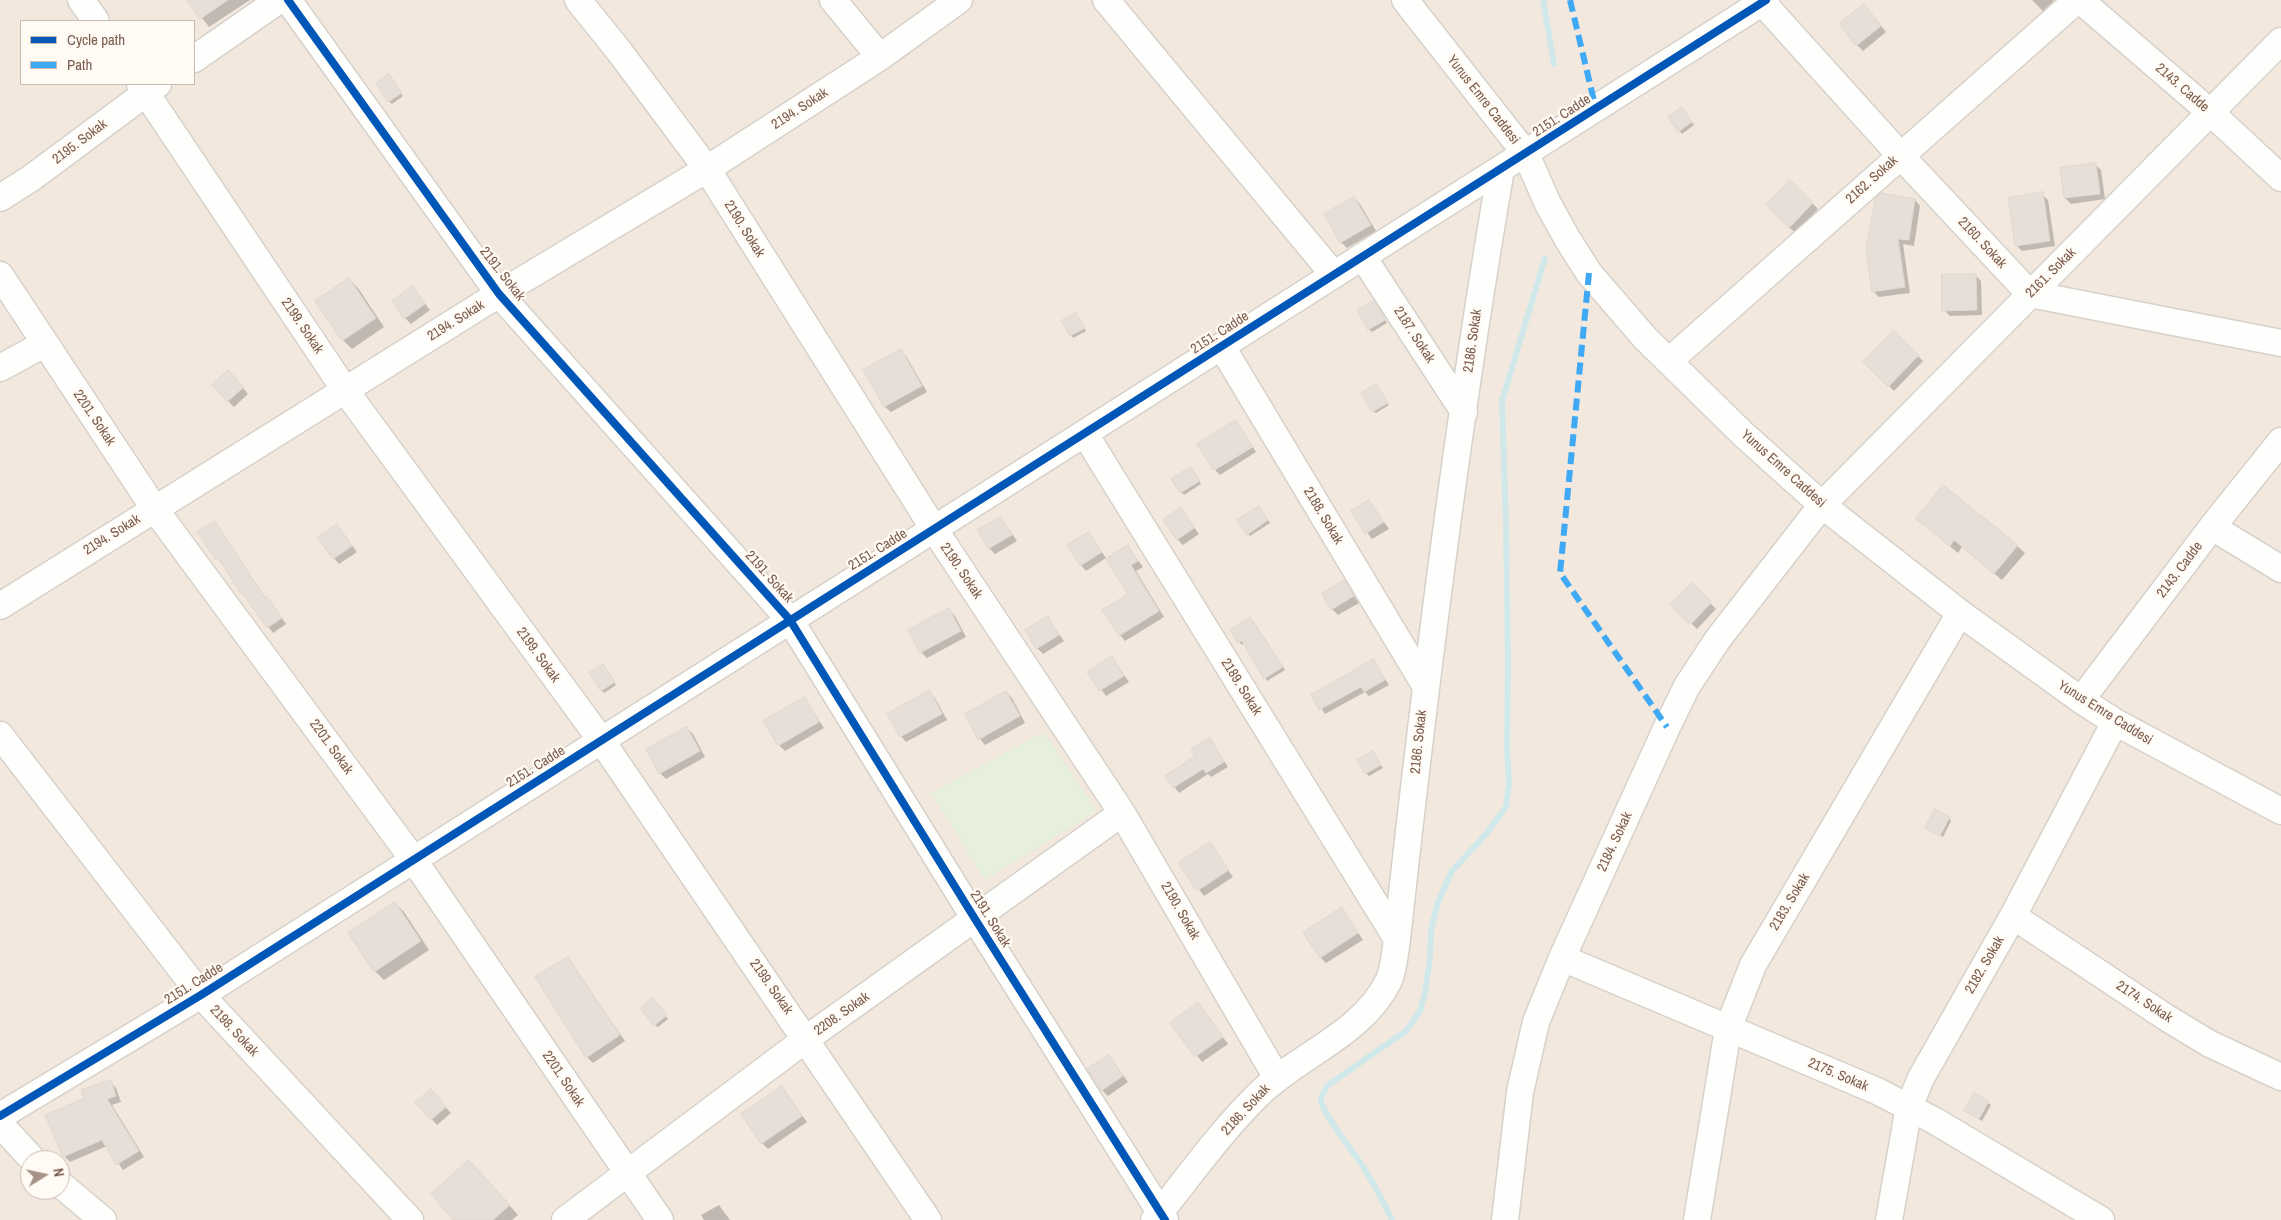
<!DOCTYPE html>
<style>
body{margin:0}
#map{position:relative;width:2281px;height:1220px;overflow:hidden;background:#f9f5f0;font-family:"Archivo Narrow",sans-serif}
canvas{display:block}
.legend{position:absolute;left:20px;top:20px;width:175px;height:65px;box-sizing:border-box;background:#fffaf3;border:1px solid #cabbb1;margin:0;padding:6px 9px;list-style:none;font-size:15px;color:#7a5c4d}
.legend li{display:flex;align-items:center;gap:10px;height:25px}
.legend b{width:25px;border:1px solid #cabbb1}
.north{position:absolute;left:20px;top:1150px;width:50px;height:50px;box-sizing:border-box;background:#fffaf3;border:1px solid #cabbb1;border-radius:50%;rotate:80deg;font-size:14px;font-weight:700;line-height:20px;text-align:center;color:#7a5c4d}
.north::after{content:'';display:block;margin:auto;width:18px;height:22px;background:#a69286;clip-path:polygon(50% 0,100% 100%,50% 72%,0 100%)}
</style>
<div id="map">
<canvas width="2281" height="1220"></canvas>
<ul class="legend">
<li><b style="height:6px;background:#0057b8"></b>Cycle path</li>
<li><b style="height:6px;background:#3fa9f5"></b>Path</li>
</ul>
<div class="north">N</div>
</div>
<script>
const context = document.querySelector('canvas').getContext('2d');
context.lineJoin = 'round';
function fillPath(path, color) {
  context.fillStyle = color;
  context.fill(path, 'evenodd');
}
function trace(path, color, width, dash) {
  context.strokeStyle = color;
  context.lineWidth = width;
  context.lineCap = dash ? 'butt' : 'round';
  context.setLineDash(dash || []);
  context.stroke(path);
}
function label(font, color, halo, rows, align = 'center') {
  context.font = font + ' "Archivo Narrow",sans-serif';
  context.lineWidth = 4.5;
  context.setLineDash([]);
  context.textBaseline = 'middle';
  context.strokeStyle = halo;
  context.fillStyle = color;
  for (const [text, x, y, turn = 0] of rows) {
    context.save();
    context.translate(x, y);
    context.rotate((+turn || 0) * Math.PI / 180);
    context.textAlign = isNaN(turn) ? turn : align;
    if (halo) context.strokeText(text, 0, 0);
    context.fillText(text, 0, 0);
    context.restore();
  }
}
const residential = new Path2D(`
 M0,0H2281V1220H0ZM21,21H194V84H21ZM30,1160H60V1190H30Z`);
const green = new Path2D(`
 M1044,732L1097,811L985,880L931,793Z`);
const shadow = new Path2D(`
 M188,0H250L209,27Z
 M2032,0H2053L2054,1L2043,11Z
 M1870,12L1886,32L1863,51L1857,45Z
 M391,79L403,96L392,104L389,101Z
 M1684,111L1694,125L1682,134L1670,117Z
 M2096,165L2101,170L2105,199L2071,204L2065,198Z
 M1790,181L1818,209L1795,233L1767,205Z
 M2042,194L2048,200L2055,246L2022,251L2016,245Z
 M1354,198L1360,204L1376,231L1347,248L1341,242Z
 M1915,200L1920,206L1914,246L1903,244L1910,293L1879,297L1873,291Z
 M1975,275L1981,281L1982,315L1950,316L1944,310Z
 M349,279L358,288L384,327L352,349L343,340Z
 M413,288L430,310L411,324L405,318Z
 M1376,305L1387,323L1372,332L1369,329Z
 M1076,314L1086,331L1073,338L1063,321Z
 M1894,332L1923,361L1894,391L1865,362Z
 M901,351L906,356L927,392L891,412L885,407L865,371Z
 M234,377L248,394L234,407L228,401Z
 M1376,385L1389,405L1376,413L1373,411Z
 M1253,447L1256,452L1220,475L1215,470Z
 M1193,471L1201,484L1184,495L1173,480Z
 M1369,501L1389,529L1372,539L1352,512Z
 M1181,509L1199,534L1183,545L1177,539Z
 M1261,510L1270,523L1250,536L1248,534Z
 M1001,518L1017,541L995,554L989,548Z
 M1917,519L2017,546L2025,553L2002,580L1962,547L1958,553Z
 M215,522L266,599L272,604L286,624L273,633L199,533Z
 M337,526L357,552L339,564L334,558Z
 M1089,534L1106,558L1086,571L1081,565Z
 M1128,547L1143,567L1136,571L1164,617L1125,641L1120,635L1129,595Z
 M1344,582L1359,603L1338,615L1332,609Z
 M1692,584L1716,609L1697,629L1672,605Z
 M949,610L955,616L966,637L927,658L921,652Z
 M1047,618L1064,641L1043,654L1037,648Z
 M1253,621L1285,670L1267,681L1244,643L1242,645L1239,642L1232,630Z
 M1112,657L1129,682L1106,696L1089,672Z
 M1373,661L1389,685L1369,696L1365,692L1325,714L1313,695Z
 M605,668L616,685L604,693L602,691Z
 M929,692L935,698L947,720L906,742L901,736Z
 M1006,692L1012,698L1025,723L985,745L980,739Z
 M804,698L824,728L785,751L779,745Z
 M687,728L693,734L705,757L666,779L660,773Z
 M1210,739L1228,767L1211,777L1208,774L1179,793L1166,776L1197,757Z
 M1373,752L1383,768L1369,776L1366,773Z
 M1949,818L1951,821L1943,837L1927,828Z
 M1210,844L1233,877L1204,896L1180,864Z
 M395,903L404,912L429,950L384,980L375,971Z
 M1342,909L1363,940L1326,963L1321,958Z
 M568,959L625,1041L593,1063L587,1057L537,977Z
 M655,1002L668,1019L658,1027L655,1025Z
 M1198,1004L1228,1044L1202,1062L1172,1023Z
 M1109,1056L1128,1082L1108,1096L1102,1090Z
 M110,1082L116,1088L121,1102L112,1105L144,1157L123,1170L107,1146L70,1162L64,1156Z
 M782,1088L807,1122L768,1149L762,1143Z
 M1975,1095L1991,1105L1982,1121L1968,1113Z
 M436,1097L451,1113L437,1125L417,1103Z
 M478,1170L518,1215L512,1220H455Z
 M719,1205L730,1220H704L701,1215Z`);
const stream = new Path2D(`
 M1543,0L1554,64
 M1392,1220C1384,1202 1374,1185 1364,1168C1355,1154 1320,1111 1321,1099C1321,1094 1326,1089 1328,1085L1406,1031L1420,1011L1425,993L1430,958L1431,930L1438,902L1452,871L1487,833L1506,807L1509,783L1507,750L1508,660L1506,523L1502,401L1545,258`);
const building = new Path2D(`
 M187,0H228L200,19Z
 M1864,4L1881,26L1856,46L1839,24Z
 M389,74L402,93L388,102L376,83Z
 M1682,107L1692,122L1678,132L1668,117Z
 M2096,163L2100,194L2064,198L2060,168Z
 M1790,180L1813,203L1789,228L1766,205Z
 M2043,192L2050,241L2015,246L2008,198Z
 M1881,193L1915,199L1909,240L1898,239L1905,287L1872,292L1866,250L1875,199Z
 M1354,197L1371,225L1340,243L1324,214Z
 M1942,274H1976L1977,310L1942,311Z
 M349,278L376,318L342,341L315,301Z
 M413,286L425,304L404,319L392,301Z
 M1374,301L1385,320L1368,330L1357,310Z
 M1076,313L1085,328L1070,336L1061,321Z
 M1894,330L1919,355L1888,387L1863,362Z
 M901,349L922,386L884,407L863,370Z
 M228,370L244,387L227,402L212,385Z
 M1376,384L1388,403L1372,412L1361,393Z
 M1236,420L1252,446L1213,470L1197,444Z
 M1191,467L1200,481L1180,493L1171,479Z
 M1943,485L2018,545L1994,574L1954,540L1950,546L1916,519Z
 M1369,500L1384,522L1365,534L1351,511Z
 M1259,506L1268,520L1247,535L1237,520Z
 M1181,507L1194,528L1177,540L1163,520Z
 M1001,517L1012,535L988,549L977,530Z
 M215,521L265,598L267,597L282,618L267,628L242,593L241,594L219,559L216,560L197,532Z
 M337,524L352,546L333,559L317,538Z
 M1089,532L1102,552L1080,566L1067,545Z
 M1128,545L1138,561L1131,565L1159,611L1119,636L1102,610L1128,594L1106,559Z
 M1345,580L1354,596L1331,610L1322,594Z
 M1692,583L1712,602L1690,625L1670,605Z
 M949,608L961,631L920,653L908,630Z
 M1048,616L1059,635L1036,649L1025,630Z
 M1250,617L1283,667L1264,679L1242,641L1238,643L1230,630Z
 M1112,656L1124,676L1099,691L1087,672Z
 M1374,659L1385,680L1364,692L1361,687L1319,710L1311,695Z
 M603,664L615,682L601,691L589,673Z
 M930,690L942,714L900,737L887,714Z
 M1006,691L1020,716L978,740L965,714Z
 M805,697L819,722L778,746L763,721Z
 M687,727L700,751L659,774L646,749Z
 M1210,738L1224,762L1206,773L1203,769L1173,788L1165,776L1195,756L1191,749Z
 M1373,751L1381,765L1365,774L1357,760Z
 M1935,809L1950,817L1940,836L1925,828Z
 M1210,842L1229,870L1197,891L1178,863Z
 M395,902L421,941L374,972L348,933Z
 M1342,907L1358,933L1320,958L1303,933Z
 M568,957L620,1035L586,1058L535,977Z
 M653,998L667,1015L654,1026L640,1008Z
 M1198,1002L1223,1037L1195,1057L1170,1023Z
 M1109,1055L1123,1076L1101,1091L1087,1069Z
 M111,1080L116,1096L107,1099L139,1151L116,1165L102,1140L63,1157L45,1115L84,1098L81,1090Z
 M782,1086L802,1116L761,1144L741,1114Z
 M431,1089L446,1107L431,1120L415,1103Z
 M1974,1093L1989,1101L1979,1119L1964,1111Z
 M469,1160L510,1205L493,1220H453L431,1194Z`);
const minor = new Path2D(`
 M81,0L96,21
 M288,0L499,294L790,620L975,919L1165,1220
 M578,0L619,51L707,169L934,529L1122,813L1277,1078
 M833,0L880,57
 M1106,0L1334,275
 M1405,0L1526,154L1548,204L1568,240L1589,273L1645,338L1743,434L1822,505L1960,613L2081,700L2115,722L2281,811
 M2080,0L2210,112L2281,178
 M1762,2L1900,155L2030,294L2281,343
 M194,59L279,0
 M140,84L345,390L601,740L928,1220
 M0,198L30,179L158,84
 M1363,257L1464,412
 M0,275L154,508L413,859L660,1220
 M1222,347L1425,685
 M1669,361L2077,0
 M0,368L44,344
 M1085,434L1397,939
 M2212,527L2281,569
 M0,606L499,294L707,169L880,57L959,0
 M2081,700L2212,527L2281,441
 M0,735L201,995L410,1220
 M2013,916L2167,1018L2210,1044L2281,1077
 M1562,958L1877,1091L1935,1121L2101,1220
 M0,1116L201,995L1766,0
 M0,1124L33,1160
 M60,1184L103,1220
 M565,1220L806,1039L1122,813
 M1154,1220C1188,1178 1220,1132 1259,1094C1300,1054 1363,1034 1389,980C1394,968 1395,952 1397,939C1425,682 1457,424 1501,169
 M1505,1220L1520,1092L1536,1022L1562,958L1667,727L1687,686L1718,639L1822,505L2281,41
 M1697,1220L1728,1029L1753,965L1960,613
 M1889,1220L1909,1107L1921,1078L2013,916L2115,722`);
const quiet = new Path2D(`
 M1570,0L1596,109
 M1589,273L1560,573L1667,727`);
const cycleway = new Path2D(`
 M288,0L499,294L790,620L975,919L1165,1220
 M0,1116L201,995L1766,0`);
const streetNames = [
 ["2143. Cadde",2182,88,41],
 ["Yunus Emre Caddesi",1483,100,52],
 ["2194. Sokak",800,109,-33],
 ["2151. Cadde",1562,116,-33],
 ["2195. Sokak",80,142,-37],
 ["2162. Sokak",1872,180,-42],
 ["2190. Sokak",744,229,58],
 ["2160. Sokak",1982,243,47],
 ["2161. Sokak",2051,273,-45],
 ["2191. Sokak",502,274,52],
 ["2194. Sokak",456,321,-32],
 ["2199. Sokak",302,326,56],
 ["2151. Cadde",1220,333,-33],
 ["2187. Sokak",1414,335,57],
 ["2186. Sokak",1473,341,-82],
 ["2201. Sokak",94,418,56],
 ["Yunus Emre Caddesi",1783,469,42],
 ["2188. Sokak",1323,516,59],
 ["2194. Sokak",112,535,-32],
 ["2151. Cadde",878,550,-32],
 ["2143. Cadde",2180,570,-53],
 ["2190. Sokak",961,571,56],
 ["2191. Sokak",769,577,48],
 ["2199. Sokak",538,655,54],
 ["2189. Sokak",1241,687,58],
 ["Yunus Emre Caddesi",2105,713,32],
 ["2186. Sokak",1419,742,-84],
 ["2201. Sokak",331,747,54],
 ["2151. Cadde",536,767,-32],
 ["2184. Sokak",1615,842,-65],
 ["2183. Sokak",1790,902,-59],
 ["2190. Sokak",1180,911,60],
 ["2191. Sokak",990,919,58],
 ["2182. Sokak",1985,965,-60],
 ["2151. Cadde",194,984,-32],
 ["2199. Sokak",771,987,55],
 ["2174. Sokak",2144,1002,33],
 ["2208. Sokak",842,1014,-35],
 ["2198. Sokak",234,1031,47],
 ["2175. Sokak",1838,1075,23],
 ["2201. Sokak",563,1079,56],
 ["2186. Sokak",1246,1110,-47]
];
fillPath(residential, '#f2e8de');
fillPath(green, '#e7f0db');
fillPath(shadow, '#0003');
trace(stream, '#d0e8ea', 6);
fillPath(building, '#e6ded7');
trace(building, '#e2d8d2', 1);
trace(minor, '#d7d1cb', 29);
trace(minor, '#fefefd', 26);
trace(quiet, '#3fa9f5', 6, [12, 6]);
trace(cycleway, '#0057b8', 8);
label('14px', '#7a5c4d', '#fffaf3', streetNames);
</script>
